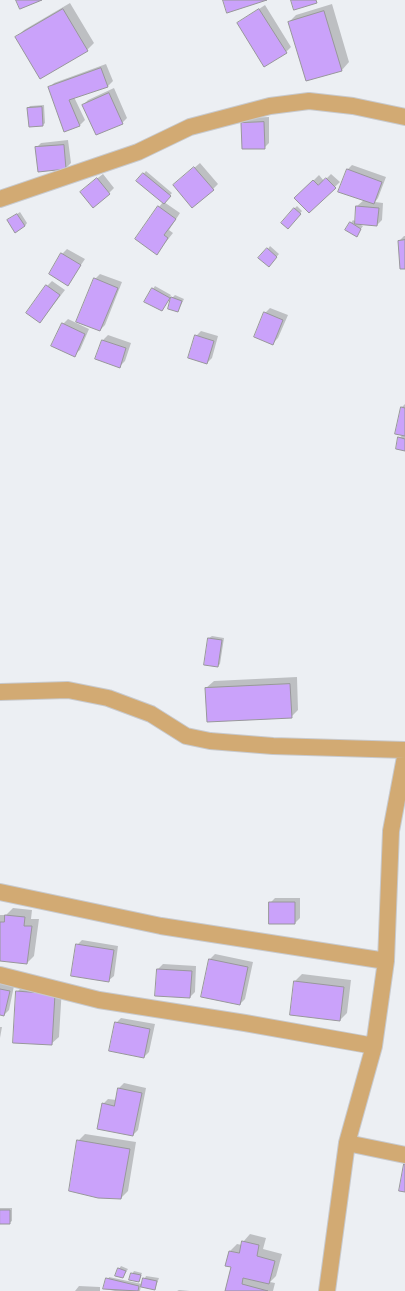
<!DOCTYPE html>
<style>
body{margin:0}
canvas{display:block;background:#eceff3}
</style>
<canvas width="405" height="1291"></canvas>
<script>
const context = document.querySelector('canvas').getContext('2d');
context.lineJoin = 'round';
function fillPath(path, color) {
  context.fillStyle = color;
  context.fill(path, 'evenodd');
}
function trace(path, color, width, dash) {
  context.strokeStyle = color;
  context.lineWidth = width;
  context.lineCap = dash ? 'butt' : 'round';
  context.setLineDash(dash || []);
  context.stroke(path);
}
const shadow = new Path2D(`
 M70,3L94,43L87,50L17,37L24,30Z
 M332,4L349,62L342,70L306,80L289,22L296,15Z
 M265,5L291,47L286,52L238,23Z
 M106,64L113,81L108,86L74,97L85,120L80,125L49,88L54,83Z
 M114,88L127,118L122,123L83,105L88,100Z
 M44,105L45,123L43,125L30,126L28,108L30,106Z
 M269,117V143L264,148L242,123L247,118Z
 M68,140L71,163L66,168L36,148L41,143Z
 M200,163L218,184L213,189L180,180Z
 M352,165L386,177L378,198L375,202L383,203L382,220L377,225L359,224L363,226L356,236L351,223L353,220L356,222L357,206L364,200L347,170Z
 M146,171L172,193L164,202L180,213L169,230L173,233L157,253L159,207L163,202L138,181Z
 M103,174L114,188L109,193L86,187Z
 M331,174L340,182L309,212L296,198L319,175L324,181Z
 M297,206L302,211L291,225L294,209Z
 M20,212L27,223L25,226L11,218Z
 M404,236H405V268L399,241Z
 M270,246L279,254L271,263L268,249Z
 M67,249L85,259L68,284L62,254Z
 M100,274L122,282L105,325L100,330L95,279Z
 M52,281L65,290L40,322L47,286Z
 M155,286L171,295L162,310L153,289Z
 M175,295L184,299L178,311L172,298Z
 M270,308L288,315L278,338L273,343L265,313Z
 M68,319L89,329L80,350L74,355L63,324Z
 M201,331L218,336L212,358L207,363L196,336Z
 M108,335L131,343L125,361L120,366L96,358L103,340Z
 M405,404V450L399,438L403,435L396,433L402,407Z
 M212,636L224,638L220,664L218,666L209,638Z
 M297,677L298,710L291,717L206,688L214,681Z
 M275,898H300V918L295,923L270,903Z
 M13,908L32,910L31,919H39L34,956L27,963L0,960V915H6Z
 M82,940L118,946L114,976L108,981L77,945Z
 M215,954L253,962L245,999L240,1004L210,959Z
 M163,964L196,966L195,992L190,997L156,995L158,969Z
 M302,974L351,980L347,1013L340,1020L295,981Z
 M0,983L14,986L9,1010L4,1015L0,1014Z
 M25,984L62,987L59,1037L51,1044L17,992Z
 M121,1018L155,1024L149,1052L144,1057L116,1023Z
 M0,1027H2L0,1038Z
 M124,1083L146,1088L138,1130L133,1135L103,1104L108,1099L117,1100L119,1088Z
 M85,1134L136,1142L128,1191L121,1198L78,1141Z
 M0,1208H12V1221L9,1223H0Z
 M250,1234L266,1238L263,1249L282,1254L276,1276L270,1282L275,1283L273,1291H226L233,1267L230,1251L237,1244L242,1245L243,1242Z
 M121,1266L128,1269L123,1277L119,1269Z
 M134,1271L142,1273L139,1281L132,1274Z
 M146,1276L159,1278L155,1289L141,1286L140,1291H115L105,1289L109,1277L142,1284Z
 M79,1286L100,1287V1291H75Z
 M179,1290L190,1291H177Z`);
const building = new Path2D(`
 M16,0H42L20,9Z
 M223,0H267L227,13Z
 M291,0H316L317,3L294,10Z
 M63,9L88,51L40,79L15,37Z
 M259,9L287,53L264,67L237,23Z
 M324,11L342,71L306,81L288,22Z
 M101,68L108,87L69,100L80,126L64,132L48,87Z
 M109,93L123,124L96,135L82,105Z
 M42,107L43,126L29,127L27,108Z
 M264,122L265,149H242L241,123Z
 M64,145L66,169L38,172L35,147Z
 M194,167L214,190L192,208L173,185Z
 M347,169L382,182L374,204L338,192Z
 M143,173L171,196L164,204L136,181Z
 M97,178L110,194L93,208L80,192Z
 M326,178L336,188L309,213L294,198L313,180L318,185Z
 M158,206L176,219L164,235L168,238L157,255L135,239Z
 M356,206L379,208L377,226L355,224Z
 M294,208L301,214L288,229L281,223Z
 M17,214L25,226L15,233L7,220Z
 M350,222L361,229L357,237L345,230Z
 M405,240V269H400L398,241Z
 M267,248L277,257L269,267L258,258Z
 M61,253L81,265L68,286L49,274Z
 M94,278L118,288L100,331L76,322Z
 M46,285L60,295L40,323L26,313Z
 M152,288L170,298L162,311L144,302Z
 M171,297L182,301L178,312L168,309Z
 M264,312L283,320L273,345L254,337Z
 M62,323L85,334L75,357L51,346Z
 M195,335L214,341L207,364L188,358Z
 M102,340L126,348L120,368L95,359Z
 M401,407L405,408V436L395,434Z
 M398,437L405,439V451L396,449Z
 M208,638L222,640L218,667L204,665Z
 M290,684L292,718L207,722L205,688Z
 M269,902H295V924H269Z
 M5,915L25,917L24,926H32L27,964L0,961V922H4Z
 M76,944L114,950L109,982L71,976Z
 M209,959L248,967L240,1005L201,997Z
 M157,969L192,971L190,998L155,996Z
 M294,981L344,987L340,1021L290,1015Z
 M0,989L10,991L4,1016L0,1015Z
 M16,991L55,994L52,1045L13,1043Z
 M115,1022L150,1029L144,1058L109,1051Z
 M118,1088L142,1093L133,1136L97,1129L102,1103L114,1106Z
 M77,1140L130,1149L121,1199L98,1198L69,1191Z
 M404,1164H405V1192L399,1191Z
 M0,1210H10V1224H0Z
 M242,1241L259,1245L257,1256L275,1261L269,1284L243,1278L242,1284L268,1291H225L231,1267L225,1266L229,1251L239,1253Z
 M118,1268L126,1271L123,1278L115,1276Z
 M131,1273L141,1275L139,1282L129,1280Z
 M106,1278L139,1286L138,1291L103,1289Z
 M143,1278L157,1281L155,1290L141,1287Z`);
const street = new Path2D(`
 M0,199L138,152L190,127L270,106L309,101L353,106L405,117
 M0,692L68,690L108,698L151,714L186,736L210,741L273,746L405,750
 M0,892L161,926L386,961
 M0,975L99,1000L245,1023L374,1046
 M347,1143L405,1155
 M327,1291L347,1143L374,1046L386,961L391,831L405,757`);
fillPath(shadow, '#0003');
fillPath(building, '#caa2fa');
trace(building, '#98979b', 1);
trace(street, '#c8cace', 18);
trace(street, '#d2aa73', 16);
</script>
